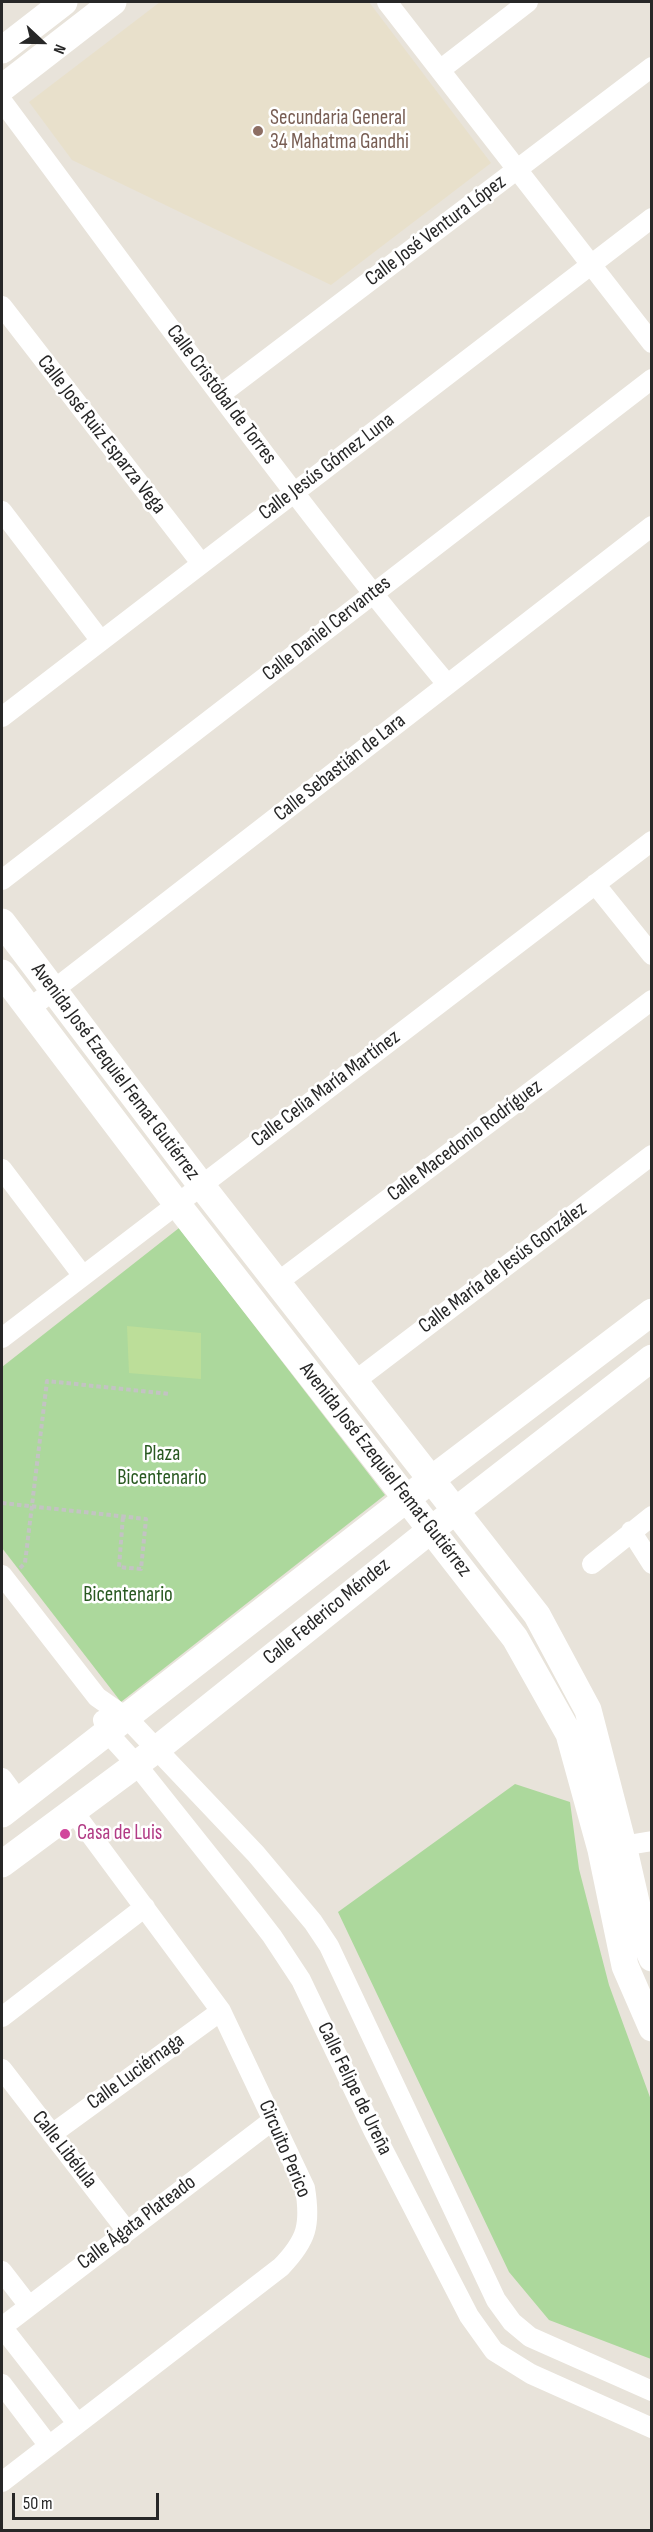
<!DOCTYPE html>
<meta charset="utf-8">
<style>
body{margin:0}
#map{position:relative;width:653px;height:2532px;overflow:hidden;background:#e8e3da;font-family:"Sofia Sans Condensed",sans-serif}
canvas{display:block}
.frame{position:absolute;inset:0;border:3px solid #272727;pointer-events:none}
.north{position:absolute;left:12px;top:12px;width:60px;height:60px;-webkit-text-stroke:4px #fff;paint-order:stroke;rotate:112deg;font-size:16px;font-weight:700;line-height:24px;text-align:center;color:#272727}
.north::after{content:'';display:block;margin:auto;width:21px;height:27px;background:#272727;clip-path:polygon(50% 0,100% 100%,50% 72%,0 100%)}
.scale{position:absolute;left:12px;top:2493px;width:147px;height:27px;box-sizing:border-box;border:3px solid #272727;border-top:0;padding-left:8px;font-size:18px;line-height:21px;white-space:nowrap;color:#272727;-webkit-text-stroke:4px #fff;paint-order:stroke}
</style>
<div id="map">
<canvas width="653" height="2532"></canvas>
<div class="frame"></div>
<div class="north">N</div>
<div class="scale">50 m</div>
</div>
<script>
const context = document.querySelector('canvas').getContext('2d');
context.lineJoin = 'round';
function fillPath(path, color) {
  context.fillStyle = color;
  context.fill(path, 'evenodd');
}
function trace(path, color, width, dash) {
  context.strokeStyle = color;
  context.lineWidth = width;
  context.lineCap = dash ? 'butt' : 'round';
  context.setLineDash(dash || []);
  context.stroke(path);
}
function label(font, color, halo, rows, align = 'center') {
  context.font = font + ' "Sofia Sans Condensed",sans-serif';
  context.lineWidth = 5;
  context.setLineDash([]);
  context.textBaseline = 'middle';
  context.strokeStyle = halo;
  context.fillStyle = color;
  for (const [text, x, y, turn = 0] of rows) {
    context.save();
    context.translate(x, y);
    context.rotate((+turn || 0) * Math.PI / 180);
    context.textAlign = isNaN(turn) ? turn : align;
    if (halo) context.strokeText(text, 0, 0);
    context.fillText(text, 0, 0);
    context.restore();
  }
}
const education = new Path2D(`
 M160,2H369L491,163L331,285L72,160L29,102Z`);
const green = new Path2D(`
 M179,1228L385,1495L121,1702L2,1548V1367Z
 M515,1784L570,1802L579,1869L609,1985L651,2100V2359L549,2320L509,2272L338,1912Z`);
const pitch = new Path2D(`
 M127,1326L201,1333V1379L129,1373Z`);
const path = new Path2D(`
 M2,1503L146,1519L141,1569L119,1567L123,1516
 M20,1568L25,1563L47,1381L170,1394`);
const street = new Path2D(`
 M387,2L652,343
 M440,70L528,2
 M2,101C148,297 291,497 447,684
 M2,306L201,563
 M221,394L652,67
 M2,511L101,641
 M2,717L652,218
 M2,880L652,379
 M595,884L652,955
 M29,1009L652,526
 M2,1169L83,1276
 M278,1282L652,1000
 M2,1338L652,841
 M355,1381L652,1155
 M631,1531L652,1564
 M592,1564L652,1516
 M2,1575L97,1697L127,1718L256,1854L313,1922L329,1946L496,2300L512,2322L530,2337L652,2391
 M103,1720L107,1732L136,1764L238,1892L272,1936L301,1980L373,2130L469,2316L494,2351L531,2374L652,2428
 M2,1778L19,1801
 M610,1848L652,1841
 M2,2017L145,1907
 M2,2069L127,2231
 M52,2134L221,2011
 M2,2271L29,2306
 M2,2384L49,2446
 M77,2423L2,2327L273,2120
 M2,2482L281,2267C307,2240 311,2225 305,2188L221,2011L73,1811`);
const secondary = new Path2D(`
 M2,50L64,2
 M2,88L113,2
 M2,922L201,1185L537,1615L588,1710L623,1845L645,1941L652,1958
 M2,973L177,1204L515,1638L569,1734L601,1850L625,1966L652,2028
 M2,1814L432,1479L652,1312
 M2,1864L157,1749L432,1529L652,1358`);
const markers = [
 [258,131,6,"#8d6e63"],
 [65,1834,6,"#d1479c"]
];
const educationNames = [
 ["Secundaria General",270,119],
 ["34 Mahatma Gandhi",270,143]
];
const streetNames = [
 ["Calle José Ventura López",436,231,-37],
 ["Calle Cristóbal de Torres",221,395,53],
 ["Calle José Ruiz Esparza Vega",101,435,52],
 ["Calle Jesús Gómez Luna",327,467,-37],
 ["Calle Daniel Cervantes",327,629,-38],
 ["Calle Sebastián de Lara",340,768,-38],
 ["Avenida José Ezequiel Femat Gutiérrez",115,1072,53],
 ["Calle Celia María Martínez",326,1089,-37],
 ["Calle Macedonio Rodríguez",465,1141,-37],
 ["Calle María de Jesús González",503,1268,-37],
 ["Avenida José Ezequiel Femat Gutiérrez",385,1470,52],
 ["Calle Federico Méndez",327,1612,-39],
 ["Calle Luciérnaga",136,2072,-36],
 ["Calle Felipe de Ureña",354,2089,64],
 ["Circuito Perico",284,2149,67],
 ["Calle Libélula",64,2150,52],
 ["Calle Ágata Plateado",137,2223,-37]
];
const parkNames = [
 ["Plaza",162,1455],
 ["Bicentenario",162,1479],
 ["Bicentenario",128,1596]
];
const hotelNames = [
 ["Casa de Luis",77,1834]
];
fillPath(education, '#e8e0cb');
fillPath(green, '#acd89c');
fillPath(pitch, '#bcde99');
trace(path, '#c3c3c3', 4, [4.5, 3]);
trace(street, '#fff', 20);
trace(secondary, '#fff', 27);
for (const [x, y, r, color] of markers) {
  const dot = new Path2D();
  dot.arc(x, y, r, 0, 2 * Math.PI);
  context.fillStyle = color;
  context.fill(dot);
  trace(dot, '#fff', 2);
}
label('21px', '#785e54', '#fff', educationNames, 'left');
label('21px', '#272727', '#fff', streetNames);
label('21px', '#295921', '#fff', parkNames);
label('21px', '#b23c85', '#fff', hotelNames, 'left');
</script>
